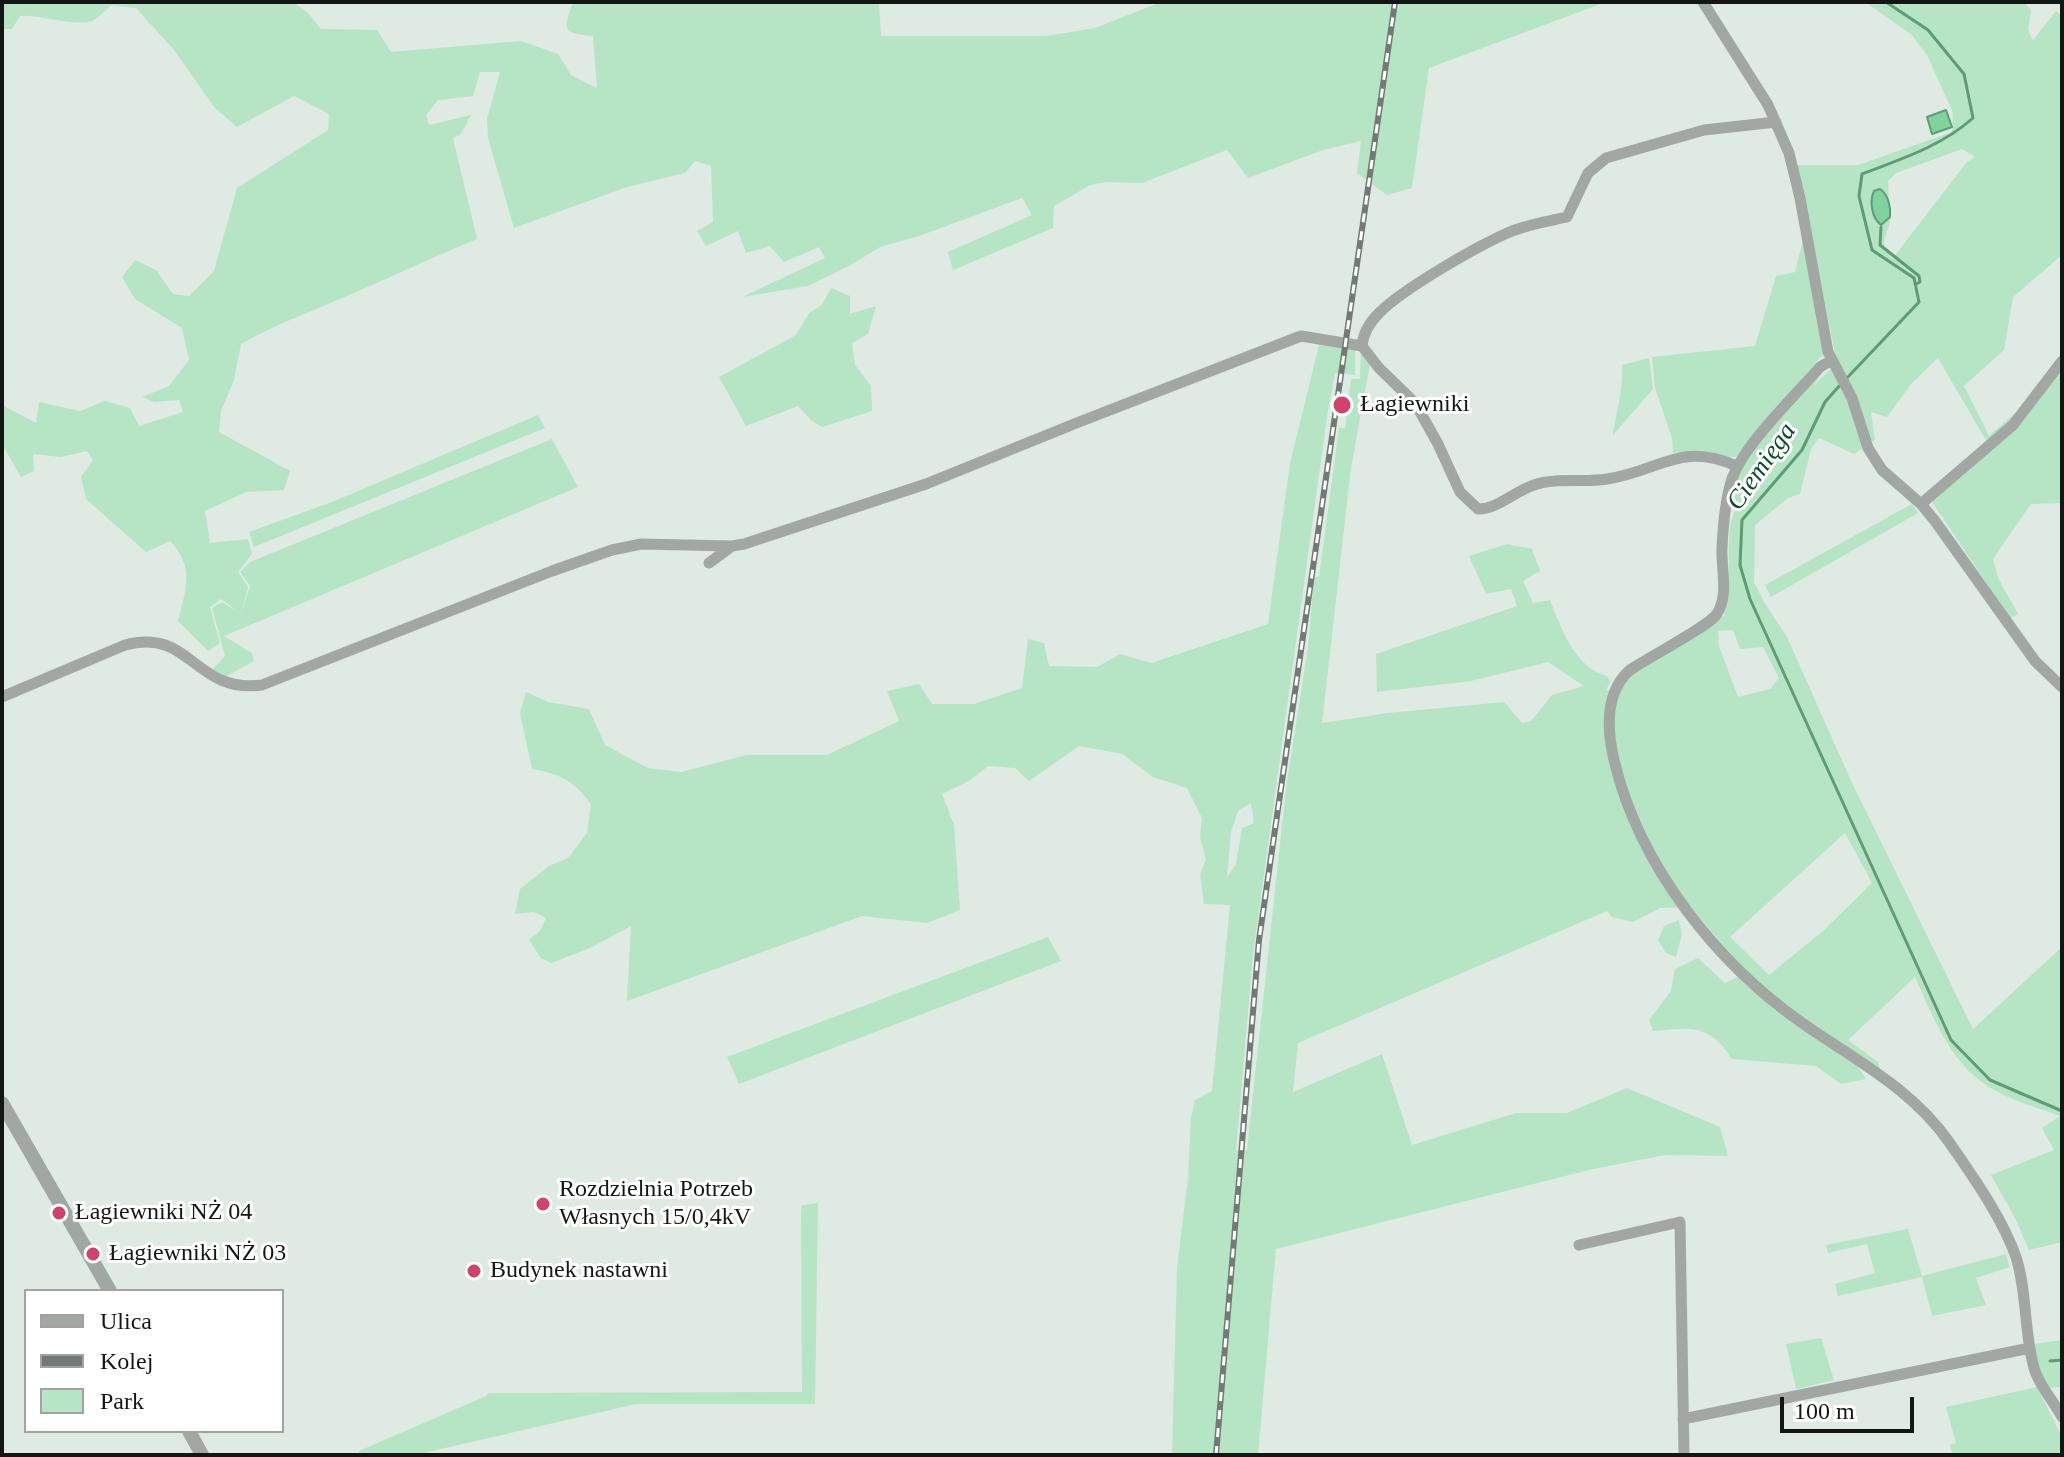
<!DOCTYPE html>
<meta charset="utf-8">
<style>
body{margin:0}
#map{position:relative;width:2064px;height:1457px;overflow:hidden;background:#deeae2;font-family:Georgia,serif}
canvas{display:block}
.frame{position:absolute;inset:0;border:4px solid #131714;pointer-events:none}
.legend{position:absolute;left:24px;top:1289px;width:260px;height:144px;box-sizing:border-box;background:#fff;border:2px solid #a1a2a1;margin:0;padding:10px 14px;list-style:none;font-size:24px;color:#131714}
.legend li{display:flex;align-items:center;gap:16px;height:40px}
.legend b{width:40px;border:2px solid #a1a2a1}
.scale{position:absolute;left:1780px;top:1397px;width:134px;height:36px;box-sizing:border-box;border:4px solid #131714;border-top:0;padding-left:10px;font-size:24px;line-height:28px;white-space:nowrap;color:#131714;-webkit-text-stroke:6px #fff;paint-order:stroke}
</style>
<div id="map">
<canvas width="2064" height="1457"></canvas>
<div class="frame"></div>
<ul class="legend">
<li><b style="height:10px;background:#a2a7a4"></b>Ulica</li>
<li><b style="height:10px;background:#737a75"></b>Kolej</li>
<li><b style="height:22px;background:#b6e5c5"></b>Park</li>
</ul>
<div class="scale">100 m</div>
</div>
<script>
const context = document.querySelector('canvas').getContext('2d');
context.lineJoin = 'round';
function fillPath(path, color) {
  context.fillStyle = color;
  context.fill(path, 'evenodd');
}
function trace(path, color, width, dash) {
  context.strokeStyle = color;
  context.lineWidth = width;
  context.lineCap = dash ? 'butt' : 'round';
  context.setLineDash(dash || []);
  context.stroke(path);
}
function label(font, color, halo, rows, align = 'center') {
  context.font = font + ' Georgia,serif';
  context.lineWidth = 6;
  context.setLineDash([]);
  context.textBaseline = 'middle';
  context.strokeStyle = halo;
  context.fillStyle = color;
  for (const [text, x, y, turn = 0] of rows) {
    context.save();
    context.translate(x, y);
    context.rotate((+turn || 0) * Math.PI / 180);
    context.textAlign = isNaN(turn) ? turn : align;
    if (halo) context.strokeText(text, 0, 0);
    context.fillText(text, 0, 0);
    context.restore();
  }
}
const green = new Path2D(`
 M2,2H293L308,13L321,29L377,30L391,52L521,41L558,54L571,75L597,88L593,36C562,33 563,30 573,2H879L881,36H1046L1095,28L1161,2H1606L1429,68L1412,188L1387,195L1357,173L1361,141L1323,150L1248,178L1227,150L1142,183L1106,182L1090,185L1054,206L1053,228L953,270L948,252L1032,215L1022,198L919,236L880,247L851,265L808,286L742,297L825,258L819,247L784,262L770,246L746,253L738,231L706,246L697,231L713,222L711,166L695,161L685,173L627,187L514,228L488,138L487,119L500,72H480L473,96L438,100L426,115L429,125L471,115L461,134L453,138L477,239C433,257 391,277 347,296C310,312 278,323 241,344L234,380L221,411L219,432L290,471L284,490L246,492L205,511L210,543L248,539L252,554L238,572L248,587L241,615L250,586L240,572L250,562L552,439L578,487L224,636L252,653L254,661L220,680L210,672L225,656L212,608L222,602L237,611L221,599L210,607L220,643L208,651L178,621C186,589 195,567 170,541L146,552L86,499L81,477L93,460L87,451L61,457L33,454L34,471L21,477L2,444V405L36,423L39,402L80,411L105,401L130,408L139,426L183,412L179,400L154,402L142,397L169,386L189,360L182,328L135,299L122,277L135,260L156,270L173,294L189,296L214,271L237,188L328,130L329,114L294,96L237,127L215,108L174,50L136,8L112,5C106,9 99,18 92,21C75,27 40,14 20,16L12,29H2Z
 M1865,2H2024L2031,10L2028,30L2033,40L2056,11L2062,16V255L2013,297L2004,350L1964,386L1989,436L2016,412L2062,354V503L2031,504L1993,559L1998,578L2018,614L2010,618L1932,502L1991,449L1938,358L1912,383L1887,417L1871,412L1875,440L1854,454L1819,438L1811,449L1800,494L1788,498L1755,525L1754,582L1764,602L1787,637L1852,783L1973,1029L2062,947V1242L2029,1250L2015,1218L1991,1175L2054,1150L2042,1128L2060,1116C2039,1108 2016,1102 1996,1091C1952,1068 1934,1019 1915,977L1848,1040L1878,1062L1880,1070L1789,1011L1745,972L1691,907L1660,908L1633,922L1612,917L1607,911L1298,1043L1293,1092L1382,1054L1412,1145L1516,1113H1567L1627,1088L1720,1127L1728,1156L1665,1155L1593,1169L1276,1249L1258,1455H1172L1177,1268L1188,1178L1191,1117L1195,1100L1212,1091L1230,905L1204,904L1200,874L1206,859L1200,838L1202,818L1187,788L1153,777L1122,754L1079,746L1029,781L1015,768L988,766L969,781L942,794L954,825L960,910L927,923L862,916L627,1001L631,926L590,948L551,963L541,958L529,940L540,931L546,918L534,912L515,914L520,889L549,866L568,858L587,833L591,804C573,780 560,774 532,769L520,713L526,692L548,702L589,709L605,745L648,768L681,772L747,755H827L899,721L887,691L919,684L932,704H974L1022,688L1028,639L1044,643L1049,666L1097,667L1120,654L1151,663L1268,624L1290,463L1320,341L1362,346L1371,358L1351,468L1322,723L1388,713L1504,702L1522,723L1531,721L1552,695L1584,686L1548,662L1471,681L1377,692L1376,654L1517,606L1511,589L1486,594L1469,556L1507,544L1532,549L1540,571L1523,581L1533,603L1550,600C1561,628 1575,668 1607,676L1611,681L1606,690L1617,693L1642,664L1724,616C1725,609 1727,603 1728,596C1732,563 1722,530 1740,499L1734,505L1731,503L1736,478L1755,447L1824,368L1814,386L1837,362L1795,165H1858L1952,132L1953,113L1928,57L1912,35ZM1962,149L1975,157L1966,163L1893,258L1884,249V241L1890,222L1888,181L1896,173ZM1355,351H1361L1360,379H1351L1345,428H1339L1319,577H1314L1308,647L1286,788L1247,1150L1236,1151L1253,954L1327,417L1335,373L1355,375ZM1733,630L1740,649L1763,647L1779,678L1770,689L1738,697L1719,646L1718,631ZM1251,803L1254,823L1242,828L1236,864L1227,877L1231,832L1238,811ZM1845,833L1872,883L1823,931L1769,975L1730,937Z
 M1803,241L1823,354L1739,456C1719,462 1695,450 1673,453L1672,438L1655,388L1652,357L1755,346L1776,276L1795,272Z
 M831,288L850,296V314L876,306L868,334L852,343L855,365L871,386L872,411L822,427L811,420L798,406L746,426L719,377L796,335L809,313L822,305Z
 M1649,358L1653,389L1613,435C1616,412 1624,387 1622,365Z
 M538,415L545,428L254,547L249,532L332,502Z
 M1912,504L1918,513L1771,597L1765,585Z
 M1679,920L1682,934L1676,957L1666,953L1658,940L1664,926Z
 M1048,937L1061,961L739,1084L727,1057Z
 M1698,958L1725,983L1740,976L1769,1004L1858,1067L1866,1079L1841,1084L1816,1066L1732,1059C1710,1024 1691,1027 1653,1031L1649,1020L1671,991L1675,969Z
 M818,1203L815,1404H636L415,1455H359V1451L486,1396L489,1393L802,1392L801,1213L802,1205Z
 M1908,1229L1922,1276L2006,1254L2010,1267L1976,1278L1986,1305L1932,1316L1922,1277L1838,1296L1835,1284L1875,1273L1867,1244L1828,1253L1826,1245Z
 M1821,1338L1834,1380L1796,1389L1786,1344Z
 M2062,1340V1387L2049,1388L2036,1364L2034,1344Z
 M2037,1387L2062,1437V1455H1953L1950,1445L1956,1443L1946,1407Z`);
const water = new Path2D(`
 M1946,110L1952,127L1932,134L1927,117Z
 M1880,189C1888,194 1891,207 1890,217L1881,225C1872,218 1869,202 1874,191Z`);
const stream = new Path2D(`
 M1881,227L1880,245L1919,276L1920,282L1916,284
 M1846,379L1919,302L1914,278L1872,250L1859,196L1862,174C1901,159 1942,146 1973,118L1964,74L1928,30L1886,2
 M1841,384L1825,402L1802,450L1742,520L1740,565L1750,599L1951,1040L1990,1080L2062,1111
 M2050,1361L2062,1360`);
const minor = new Path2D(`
 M1703,2L1768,105L1789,153L1800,198L1828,352L1852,398L1868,448L1882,470L1921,504L1935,521L2035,661L2062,687
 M1832,360L1820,367C1795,396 1741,447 1731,482C1725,502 1723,527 1722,548C1721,570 1729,594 1717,614C1708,627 1647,658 1630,670C1605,692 1607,730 1614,760C1639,866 1717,964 1805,1025C1856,1060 1913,1090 1949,1142C1973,1177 2002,1217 2016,1257C2027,1292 2024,1329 2033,1364C2037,1383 2053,1400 2062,1417
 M1737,466C1679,441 1661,471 1607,479C1583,483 1557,477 1534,485C1515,491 1498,509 1478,509L1460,492L1438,444L1415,403L1379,368L1362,346C1363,333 1370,322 1379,313C1404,288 1479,245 1512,231C1530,224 1549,221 1567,217L1588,173L1606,158L1704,130L1776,122
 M1921,504L2013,425L2062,361
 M709,563L732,546
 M2,697L125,645C192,627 193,694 262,685L552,571L612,550L641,544L732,546L744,544L926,484L1079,422L1301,336L1362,346
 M1579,1245L1680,1222L1684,1455
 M1683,1419L2030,1348`);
const tertiary = new Path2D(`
 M2,1103L110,1291
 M189,1431L202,1455`);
const rail = new Path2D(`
 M1216,1455L1259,940L1395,2`);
const markers = [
 [1342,405,10,"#d1436d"],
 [543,1204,8,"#d1436d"],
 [59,1213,8,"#d1436d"],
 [93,1254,8,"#d1436d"],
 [474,1271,8,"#d1436d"]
];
const poiNames = [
 ["Łagiewniki",1360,405],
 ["Rozdzielnia Potrzeb",559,1190],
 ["Własnych 15/0,4kV",559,1218],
 ["Łagiewniki NŻ 04",75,1213],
 ["Łagiewniki NŻ 03",109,1254],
 ["Budynek nastawni",490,1271]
];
const waterNames = [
 ["Ciemięga",1762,467,-55]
];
fillPath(green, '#b6e5c5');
fillPath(water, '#81d39e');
trace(water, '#609b75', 2);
trace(stream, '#609b75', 3);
trace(minor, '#a2a7a4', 11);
trace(tertiary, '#a2a7a4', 14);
trace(rail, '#737a75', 6);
trace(rail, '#fff', 3, [9]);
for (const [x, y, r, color] of markers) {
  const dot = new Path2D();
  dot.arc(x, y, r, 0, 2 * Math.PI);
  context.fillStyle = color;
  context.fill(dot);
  trace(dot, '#fff', 3);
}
label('24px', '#131714', '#fff', poiNames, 'left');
label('italic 26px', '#0d4c2b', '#fff', waterNames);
</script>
